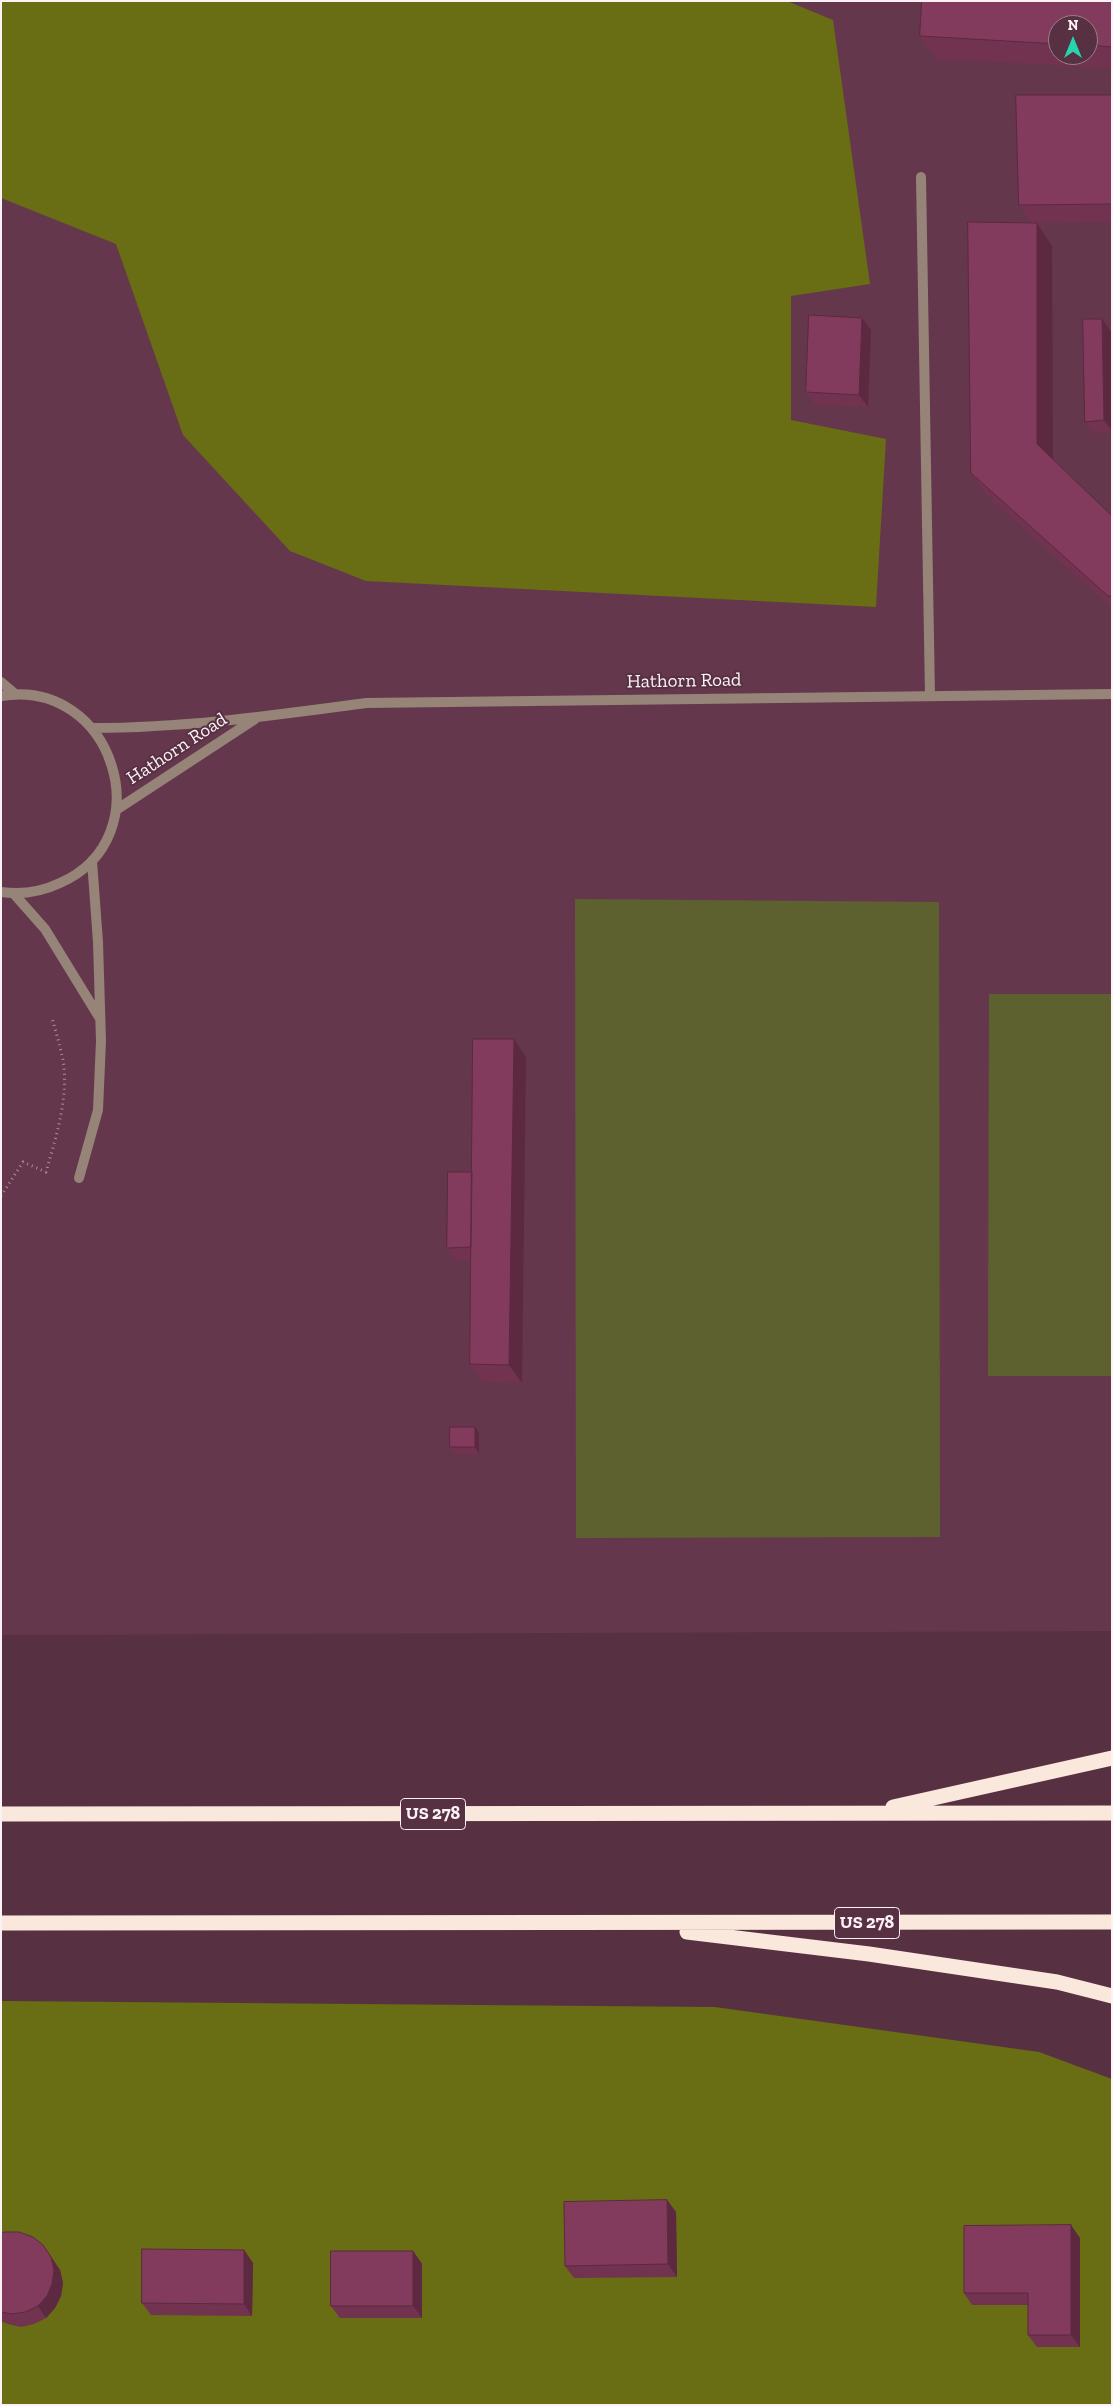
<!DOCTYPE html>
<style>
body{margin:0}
#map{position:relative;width:1113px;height:2406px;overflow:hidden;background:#573142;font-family:"Zilla Slab",serif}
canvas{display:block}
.frame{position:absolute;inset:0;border:2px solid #fcf2f6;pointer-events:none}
.north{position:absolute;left:1048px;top:15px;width:50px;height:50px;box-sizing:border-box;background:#573142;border:1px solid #997e8a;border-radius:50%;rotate:0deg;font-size:14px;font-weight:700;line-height:20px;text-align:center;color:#fcf2f6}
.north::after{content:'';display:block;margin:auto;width:18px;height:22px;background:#26d5ae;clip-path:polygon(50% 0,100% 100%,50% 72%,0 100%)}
</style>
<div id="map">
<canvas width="1113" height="2406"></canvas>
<div class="frame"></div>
<div class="north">N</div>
</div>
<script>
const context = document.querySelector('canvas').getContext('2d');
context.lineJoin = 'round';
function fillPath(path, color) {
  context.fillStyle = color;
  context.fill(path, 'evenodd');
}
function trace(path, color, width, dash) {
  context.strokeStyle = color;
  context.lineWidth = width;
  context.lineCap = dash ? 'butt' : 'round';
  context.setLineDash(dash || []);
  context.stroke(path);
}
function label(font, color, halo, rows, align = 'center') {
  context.font = font + ' "Zilla Slab",serif';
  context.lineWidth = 4;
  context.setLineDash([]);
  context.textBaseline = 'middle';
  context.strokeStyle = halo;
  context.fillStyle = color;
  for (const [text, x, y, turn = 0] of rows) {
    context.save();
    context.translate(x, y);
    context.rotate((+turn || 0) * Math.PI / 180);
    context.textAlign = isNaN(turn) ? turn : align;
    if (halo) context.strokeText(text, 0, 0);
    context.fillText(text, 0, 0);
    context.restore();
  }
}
const built = new Path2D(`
 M1,1H1112V1631L1,1635ZM1058,25H1088V55H1058Z`);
const green = new Path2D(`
 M575,899L939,902L940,1537L576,1538Z
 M989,994H1112V1376H988Z`);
const forest = new Path2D(`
 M1,1H787L833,20L870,284L791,296V420L886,439L876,607L366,581L290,551L183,435L116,244L1,198Z
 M1,2001L715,2007L1039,2052L1112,2079V2405H1Z`);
const path = new Path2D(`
 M1,1196L23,1162L46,1172C56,1137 69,1097 63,1060C60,1046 56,1032 52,1018`);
const lane = new Path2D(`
 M921,177L930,696
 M14,894L45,929L99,1017
 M79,1178L98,1110L101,1041L98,942L92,861`);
const street = new Path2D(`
 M1,682L14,693
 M1,696C113,677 164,837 60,883C41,892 22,895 1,892
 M93,728C185,728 276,715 366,703L1112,694
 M116,810L255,719`);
const highway = new Path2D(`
 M893,1807L1112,1758
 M1,1814L1112,1813
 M1,1923L1112,1922
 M687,1932L869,1954L1057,1982L1112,1996`);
const wall = new Path2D(`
 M1112,1V68L936,59L920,36ZM1058,25H1088V55H1058Z
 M1112,95V222L1037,223L1052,246L1053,459L1112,516V608L987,496L971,473L1032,223L1019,205Z
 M862,318L871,330L868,407L815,405L806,392Z
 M1102,319L1111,332L1112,432L1094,434L1085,422Z
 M514,1039L526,1057L522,1383L483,1382L470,1364L471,1260H456L447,1248Z
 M475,1427L479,1433V1454H455L450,1447Z
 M667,2200L676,2212L677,2277L574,2278L565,2266Z
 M1,2233L43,2245L60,2270L63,2283L61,2296L55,2308L46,2318L34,2324L21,2327L8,2324L1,2321Z
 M1080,2238V2347H1037L1028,2335V2305H972L964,2293Z
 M244,2250L253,2263L252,2316L151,2315L142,2303Z
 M413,2251L422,2264V2318H340L331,2306Z`);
const shadedWall = new Path2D(`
 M1037,223L1052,246L1053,467L1037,444Z
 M862,318L871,330L868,407L859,395Z
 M1102,319L1111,332L1112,431L1104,420Z
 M514,1039L526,1057L522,1383L509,1365Z
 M475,1427L479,1433V1454L475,1447Z
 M667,2200L676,2212L677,2277L668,2264Z
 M1071,2225L1080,2238V2347L1071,2335Z
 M43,2245L60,2270L63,2283L61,2296L55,2308L46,2318L38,2306Z
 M244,2250L253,2263L252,2316L244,2304Z
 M413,2251L422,2264V2318L413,2306Z`);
const building = new Path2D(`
 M922,1H1112V47L1088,45V25H1058V44L920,36Z
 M1016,95H1112V204L1019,205Z
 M968,222L1037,223V444L1112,516V596H1108L971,473Z
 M809,315L862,318L859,395L806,392Z
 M1083,319H1102L1104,420L1085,422Z
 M473,1039H514L509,1365L470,1364Z
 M448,1172H472L471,1247L447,1248Z
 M450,1427H475V1447H450Z
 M667,2200L668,2264L565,2266L564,2202Z
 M1071,2225V2335H1028V2293H964V2226Z
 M5,2232H19L33,2237L43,2245L51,2257L54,2270L52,2284L47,2296L38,2306L25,2312L12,2314L1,2312V2233Z
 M142,2249L244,2250V2304L142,2303Z
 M331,2251H413V2306H331Z`);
const shields = [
 [433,1814,65],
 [867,1923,65]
];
const shieldNames = [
 ["US 278",433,1814],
 ["US 278",867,1923]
];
const streetNames = [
 ["Hathorn Road",684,681,-1],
 ["Hathorn Road",177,749,-33]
];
fillPath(built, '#65374c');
fillPath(green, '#5d6130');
fillPath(forest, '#696d13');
trace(path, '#aa929d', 3, [1, 4]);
trace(lane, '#968479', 10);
trace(street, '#968479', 10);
trace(highway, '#fae8dd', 15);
fillPath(wall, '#713350');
fillPath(shadedWall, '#5c2941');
fillPath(building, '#833b5d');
trace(building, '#5c2941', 1);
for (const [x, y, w] of shields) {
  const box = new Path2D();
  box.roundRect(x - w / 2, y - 15.5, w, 31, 4);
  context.fillStyle = '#573142';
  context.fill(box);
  trace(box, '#fcf2f6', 1);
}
label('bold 18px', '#fcf2f6', null, shieldNames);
label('19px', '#fcf2f6', '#573142', streetNames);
</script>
